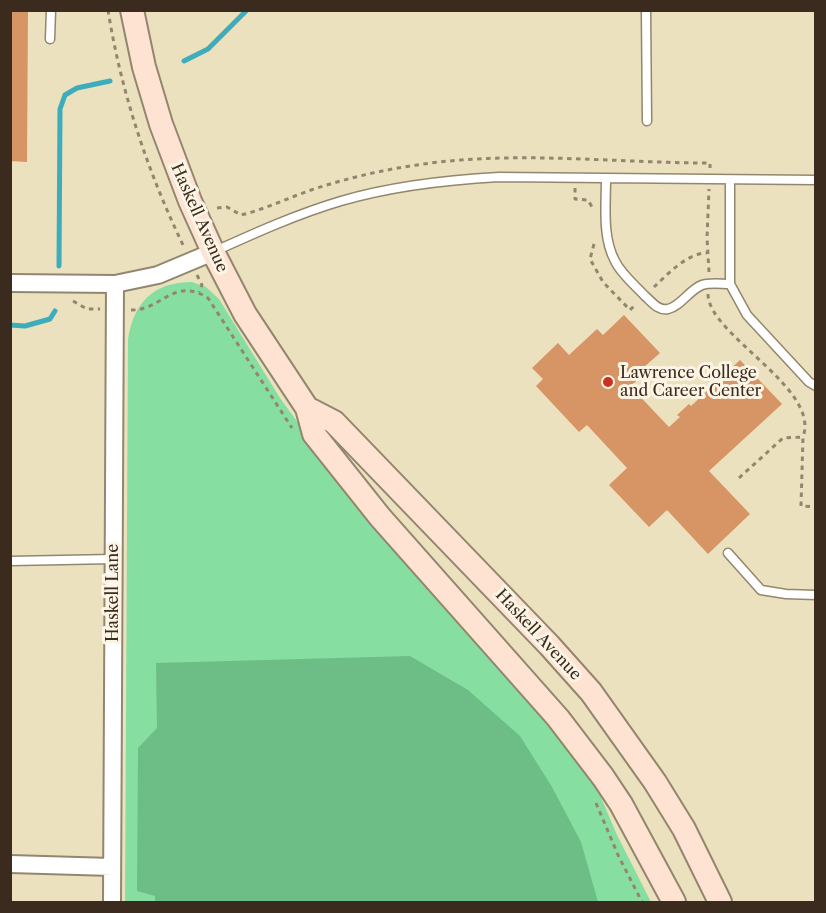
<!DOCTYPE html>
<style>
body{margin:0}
#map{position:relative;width:826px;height:913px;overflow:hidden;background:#ebe1be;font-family:"Libre Caslon Text",serif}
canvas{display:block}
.frame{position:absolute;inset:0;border:12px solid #3b2a1e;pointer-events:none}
</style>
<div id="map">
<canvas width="826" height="913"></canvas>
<div class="frame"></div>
</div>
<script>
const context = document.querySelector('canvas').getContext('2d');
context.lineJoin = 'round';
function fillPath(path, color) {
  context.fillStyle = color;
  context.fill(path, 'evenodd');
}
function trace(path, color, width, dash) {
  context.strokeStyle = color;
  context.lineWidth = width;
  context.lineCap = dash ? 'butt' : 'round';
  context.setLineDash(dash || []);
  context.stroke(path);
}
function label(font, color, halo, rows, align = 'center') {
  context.font = font + ' "Libre Caslon Text",serif';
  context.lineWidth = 6;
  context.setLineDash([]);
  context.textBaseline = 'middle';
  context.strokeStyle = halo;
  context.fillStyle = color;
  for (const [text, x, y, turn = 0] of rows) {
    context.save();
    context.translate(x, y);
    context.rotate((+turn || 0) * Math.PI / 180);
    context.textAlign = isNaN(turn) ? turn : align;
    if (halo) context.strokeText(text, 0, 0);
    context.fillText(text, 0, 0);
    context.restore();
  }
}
const green = new Path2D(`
 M192,282L206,287L219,299L280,398L323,457L415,565L469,636L535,708L574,756L600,795L617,835L651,902H125L128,339C134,303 153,282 192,282Z`);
const forest = new Path2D(`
 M410,656L468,690L520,736L552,787L581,842L598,902H155V896L137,891L138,748L157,728L156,663Z`);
const stream = new Path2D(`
 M184,61L208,49L247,10
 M59,266L60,109L65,95L77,88L110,81
 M10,325L25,326L50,319L55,311`);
const building = new Path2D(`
 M10,10H28L27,162L10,161Z
 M624,315L660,353L635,375L639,379L630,386L669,427L680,417L677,415L689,404L691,406L740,360L782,404L709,471L750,514L708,554L667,510L649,527L609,485L627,468L587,425L579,432L536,386L543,379L532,368L558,343L569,355L597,329L603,335Z`);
const path = new Path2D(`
 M108,10C121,92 148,173 184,247
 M575,188V199L588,200L592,207
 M217,208L227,207L241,215C266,209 290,197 314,189C348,178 382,170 417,165C514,150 612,163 710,163V168
 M594,244L590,259L603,282L630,310L636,304
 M709,272L707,238L709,189
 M197,275L202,285L199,292
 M654,287C668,274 687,253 707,253
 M708,294C708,335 821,388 803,437
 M73,301L87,309H100
 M131,310C161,311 174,276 208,298L292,428
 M739,478L783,438L803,437L801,506L816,507
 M596,803L618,855L642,902`);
const service = new Path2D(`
 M646,10L647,121
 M50,39L51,10
 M606,179C606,205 602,237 615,261C621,274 635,285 645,296C652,302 658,311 668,309C681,306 689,290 702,285C710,282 721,284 730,284
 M730,181V284L747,315L809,382L816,386
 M213,252C255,233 297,214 341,201C392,186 445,180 499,177L816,180
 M728,553L761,590L786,594L816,595
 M10,561L114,559`);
const minor = new Path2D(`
 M10,283L115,284L158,275L213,252
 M10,864L112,867
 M112,902L115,284`);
const secondary = new Path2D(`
 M132,10L144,67L161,124L190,201L213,252L245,314L307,408L314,434L380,517L558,718L603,777L621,804L674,902
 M307,408L334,422L549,645L591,692L655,782L684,829L720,902`);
const markers = [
 [608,382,6,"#c8321e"]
];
const streetNames = [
 ["Haskell Avenue",199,218,66],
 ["Haskell Lane",113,593,-90],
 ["Haskell Avenue",538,635,47]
];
const poiNames = [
 ["Lawrence College",620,373],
 ["and Career Center",620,391]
];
fillPath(green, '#87dea1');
fillPath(forest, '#6dbd87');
trace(stream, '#3eadbb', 5);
fillPath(building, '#d79464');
trace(service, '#93866e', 11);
trace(minor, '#93866e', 20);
trace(secondary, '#93866e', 26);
trace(path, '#93866e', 3, [4.5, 4.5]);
trace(service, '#fff', 8);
trace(minor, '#fff', 16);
trace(secondary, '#fee3d2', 22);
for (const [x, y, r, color] of markers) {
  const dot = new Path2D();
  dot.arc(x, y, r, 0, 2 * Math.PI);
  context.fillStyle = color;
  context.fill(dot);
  trace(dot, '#fcf5e5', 2);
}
label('16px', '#3b2a1e', '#fcf5e5', streetNames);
label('16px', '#3b2a1e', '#fcf5e5', poiNames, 'left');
</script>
